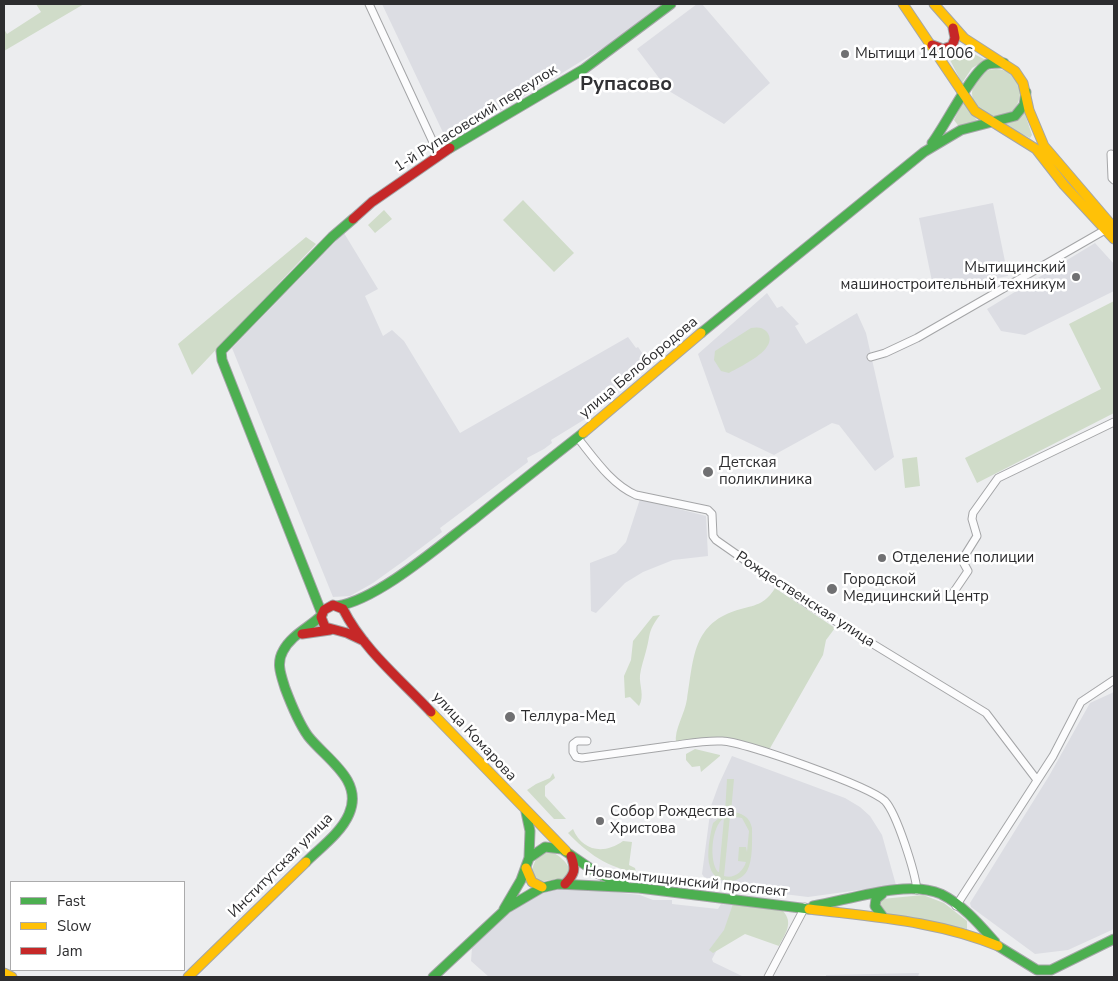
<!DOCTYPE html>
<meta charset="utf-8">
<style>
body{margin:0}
#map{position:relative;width:1118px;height:981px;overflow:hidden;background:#ecedef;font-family:"Nunito Sans",sans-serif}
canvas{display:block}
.frame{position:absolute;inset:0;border:5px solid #2d2d2f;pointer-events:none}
.legend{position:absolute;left:10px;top:881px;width:175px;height:90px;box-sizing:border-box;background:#fff;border:1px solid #ababac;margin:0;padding:6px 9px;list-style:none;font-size:15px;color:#2d2d2f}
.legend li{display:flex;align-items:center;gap:10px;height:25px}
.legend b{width:25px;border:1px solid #ababac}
</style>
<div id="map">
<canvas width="1118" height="981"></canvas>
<div class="frame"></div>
<ul class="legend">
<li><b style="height:6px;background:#4caf50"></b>Fast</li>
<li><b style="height:6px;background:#ffc107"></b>Slow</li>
<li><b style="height:6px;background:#c62828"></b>Jam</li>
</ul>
</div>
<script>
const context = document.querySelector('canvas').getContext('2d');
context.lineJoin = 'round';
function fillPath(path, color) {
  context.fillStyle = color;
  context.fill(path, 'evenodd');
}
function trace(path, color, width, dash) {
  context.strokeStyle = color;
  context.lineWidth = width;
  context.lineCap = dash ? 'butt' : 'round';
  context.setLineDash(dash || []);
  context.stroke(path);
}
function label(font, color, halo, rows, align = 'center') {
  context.font = font + ' "Nunito Sans",sans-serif';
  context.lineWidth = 5;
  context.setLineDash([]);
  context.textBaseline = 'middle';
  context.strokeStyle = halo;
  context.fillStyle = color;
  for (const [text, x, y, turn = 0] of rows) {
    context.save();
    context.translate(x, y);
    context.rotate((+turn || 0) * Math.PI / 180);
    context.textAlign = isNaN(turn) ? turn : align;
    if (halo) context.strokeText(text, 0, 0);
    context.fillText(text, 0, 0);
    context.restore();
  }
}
const built = new Path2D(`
 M382,4H664L624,35L448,143Z
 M697,4H702L770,83L724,124L669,91L637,49Z
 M993,203L1008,276L934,291L919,218Z
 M344,233L378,289L365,296L383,336L392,330L404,341L460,433L628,337L636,348L638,347L649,363L610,394L606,402L595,413L551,440L552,443L544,449L527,458L528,462L440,528L442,532L405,560L373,583L350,596L333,597L232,348Z
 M1095,243L1114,264V291L1025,335L1001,331L987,309Z
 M767,293L777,308L782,306L799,324L795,326L806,344L857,313L866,333L894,457L875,471L839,425L832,423L774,455L726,432L698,354Z
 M640,499L706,516L708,556L673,560L643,572L625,583L596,613L591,611L590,563L616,553L626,542Z
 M1114,692V929L1068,950L1035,954L971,907L970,903L1049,776L1090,703Z
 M732,756L845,798L860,807L870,816L882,835L896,885L808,897L735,888L704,877L702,874L711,806L719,784Z
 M558,889H585L640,895L653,900H672V904L718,909L721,904L734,905L728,929L712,959L713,962L744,977H489L471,961L472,948L512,911L535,895Z
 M919,973L918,977H826V975Z`);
const green = new Path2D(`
 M36,4H84L4,51V29L7,34L41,12Z
 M959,50H966L986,60L972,68L962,83L950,60Z
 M972 93a24 24 0 1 1 48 0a24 24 0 1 1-48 0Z
 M963,102L979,123L960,128L954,120Z
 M1024,111L1032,135L1030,138L1003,125L1015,121Z
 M523,200L574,253L554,272L503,220Z
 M384,210L392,219L375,233L368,225Z
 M306,237L316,244L192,375L178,344Z
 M1114,301V413L977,483L965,458L1101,389L1069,324Z
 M751,328C757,327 762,327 766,331C782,348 741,366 729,373L721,371L714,360L715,351Z
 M917,457L920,486L905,488L902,459Z
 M775,588L835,628L826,640L823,655L769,750L726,737L676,743C674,729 685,714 687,699C694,658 692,622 741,609C757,605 766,603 775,588Z
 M660,615C647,632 651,634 646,651C644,659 641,667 640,675C639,685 645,696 639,706L630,697L625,698L624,676L631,660L633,641L653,616Z
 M695,749L720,755V756L701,772L700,766L692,767L686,760V754Z
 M553,773L555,778L545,786V796L566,819H554L527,790L536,784L550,778Z
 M727,779H734L731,812C741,812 750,817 752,828C752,841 753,860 747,871C738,886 714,884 710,867C706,855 710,835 713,823L725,813ZM730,816L742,818L749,831L747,852L746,847H739L738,861L746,862C743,872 734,879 724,876ZM724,818L719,872H718C709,862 711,826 724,818Z
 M573,829C582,851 604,855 623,841L632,842L629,865L635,868L636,872C608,868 587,853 568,833Z
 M547,851C557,852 570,864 571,874L567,878L537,882L530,874L536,859Z
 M923,895L944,903L967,921V929L882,914L879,902L882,899Z
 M733,904L783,911C794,923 785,934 779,946L745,934L713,953L709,950L724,930Z`);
const street = new Path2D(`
 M369,4L439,155
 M1111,154L1112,178L1114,180
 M871,357L885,353L917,338L1105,230
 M577,437C594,458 611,484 636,495L708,510L712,514L713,536L716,540L809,605L986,713L1037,780
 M951,596L968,571L962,560L977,536L972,519L973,513L998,478L1114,422
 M587,741H577L573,744V752L576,757L582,758C611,754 640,750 669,746C686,744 704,740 722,741C745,742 869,786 885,801C897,814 915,872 917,890
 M956,906L1053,756L1081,702L1114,680
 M768,977L805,907`);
const fast = new Path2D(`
 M932,143C944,128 974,68 988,64C993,63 999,63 1004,63
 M450,148L584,69L671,4
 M701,333L924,152L961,130L1015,116L1024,105L1026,92
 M337,606C377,600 438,547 472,521C509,491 546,462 583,433
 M322,614L222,360L221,351L332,237L353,219
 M526,812L530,831L529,858
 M306,862C320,848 341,833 349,814C364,780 326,759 308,736C298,722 291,704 285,688C281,675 276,663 283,651C291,635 310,627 322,615
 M882,894L876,899L875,906L883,917
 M813,906C849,900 907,879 941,894C963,905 979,924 995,942
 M504,909L521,880L529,858L545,847L562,849L597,873L626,886
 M998,946L1037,970H1051L1114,939
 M433,977L507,908L541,888L558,884L639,888L809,909`);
const slow = new Path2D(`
 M903,4L975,111L1036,149L1064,185L1114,239
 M934,4L964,38L1015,71L1023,83L1029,110L1044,146L1114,228
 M583,433L701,333
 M431,712L566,851
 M526,868L532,882L542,887
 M809,909C873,917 938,921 998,946
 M4,973L12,977
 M188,977L306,862`);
const jam = new Path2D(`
 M932,45L943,49L952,46L955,38L953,28
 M353,219L372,202L450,148
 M302,634L330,630
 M364,641L347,633L325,627L321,617L324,610L333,605L343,609C363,649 401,680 431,712
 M565,884C575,874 576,869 571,856`);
const markers = [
 [845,54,5,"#707072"],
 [1076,277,5,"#707072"],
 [708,472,6,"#707072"],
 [882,558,5,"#707072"],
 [832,589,6,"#707072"],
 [510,717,6,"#707072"],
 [600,821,5,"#707072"]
];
const poiNames = [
 ["Мытищи 141006",855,54],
 ["Мытищинский",1066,268,"right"],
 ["машиностроительный техникум",1066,285,"right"],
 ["Детская",719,463],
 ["поликлиника",719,480],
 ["Отделение полиции",892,558],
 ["Городской",843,580],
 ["Медицинский Центр",843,597],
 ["Теллура-Мед",521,717],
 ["Собор Рождества",610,812],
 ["Христова",610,829]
];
const streetNames = [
 ["1-й Рупасовский переулок",476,119,-32],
 ["улица Белобородова",639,368,-40],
 ["Рождественская улица",805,600,33],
 ["улица Комарова",474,737,47],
 ["Институтская улица",281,866,-45],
 ["Новомытищинский проспект",686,882,6]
];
const districtNames = [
 ["Рупасово",626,85]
];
fillPath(built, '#dcdde3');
fillPath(green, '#d0dcc9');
trace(street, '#a4a5a7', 9);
trace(fast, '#a4a5a7', 11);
trace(slow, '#a4a5a7', 11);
trace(jam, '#a4a5a7', 11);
trace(street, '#fcfcfd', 7);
trace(fast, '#4caf50', 9);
trace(slow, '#ffc107', 9);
trace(jam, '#c62828', 9);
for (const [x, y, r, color] of markers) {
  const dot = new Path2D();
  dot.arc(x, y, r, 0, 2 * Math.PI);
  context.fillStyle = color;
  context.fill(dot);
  trace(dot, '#fff', 2);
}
label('15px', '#2d2d2f', '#fff', poiNames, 'left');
label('15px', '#2d2d2f', '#fff', streetNames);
label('bold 20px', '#313134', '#fff', districtNames);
</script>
